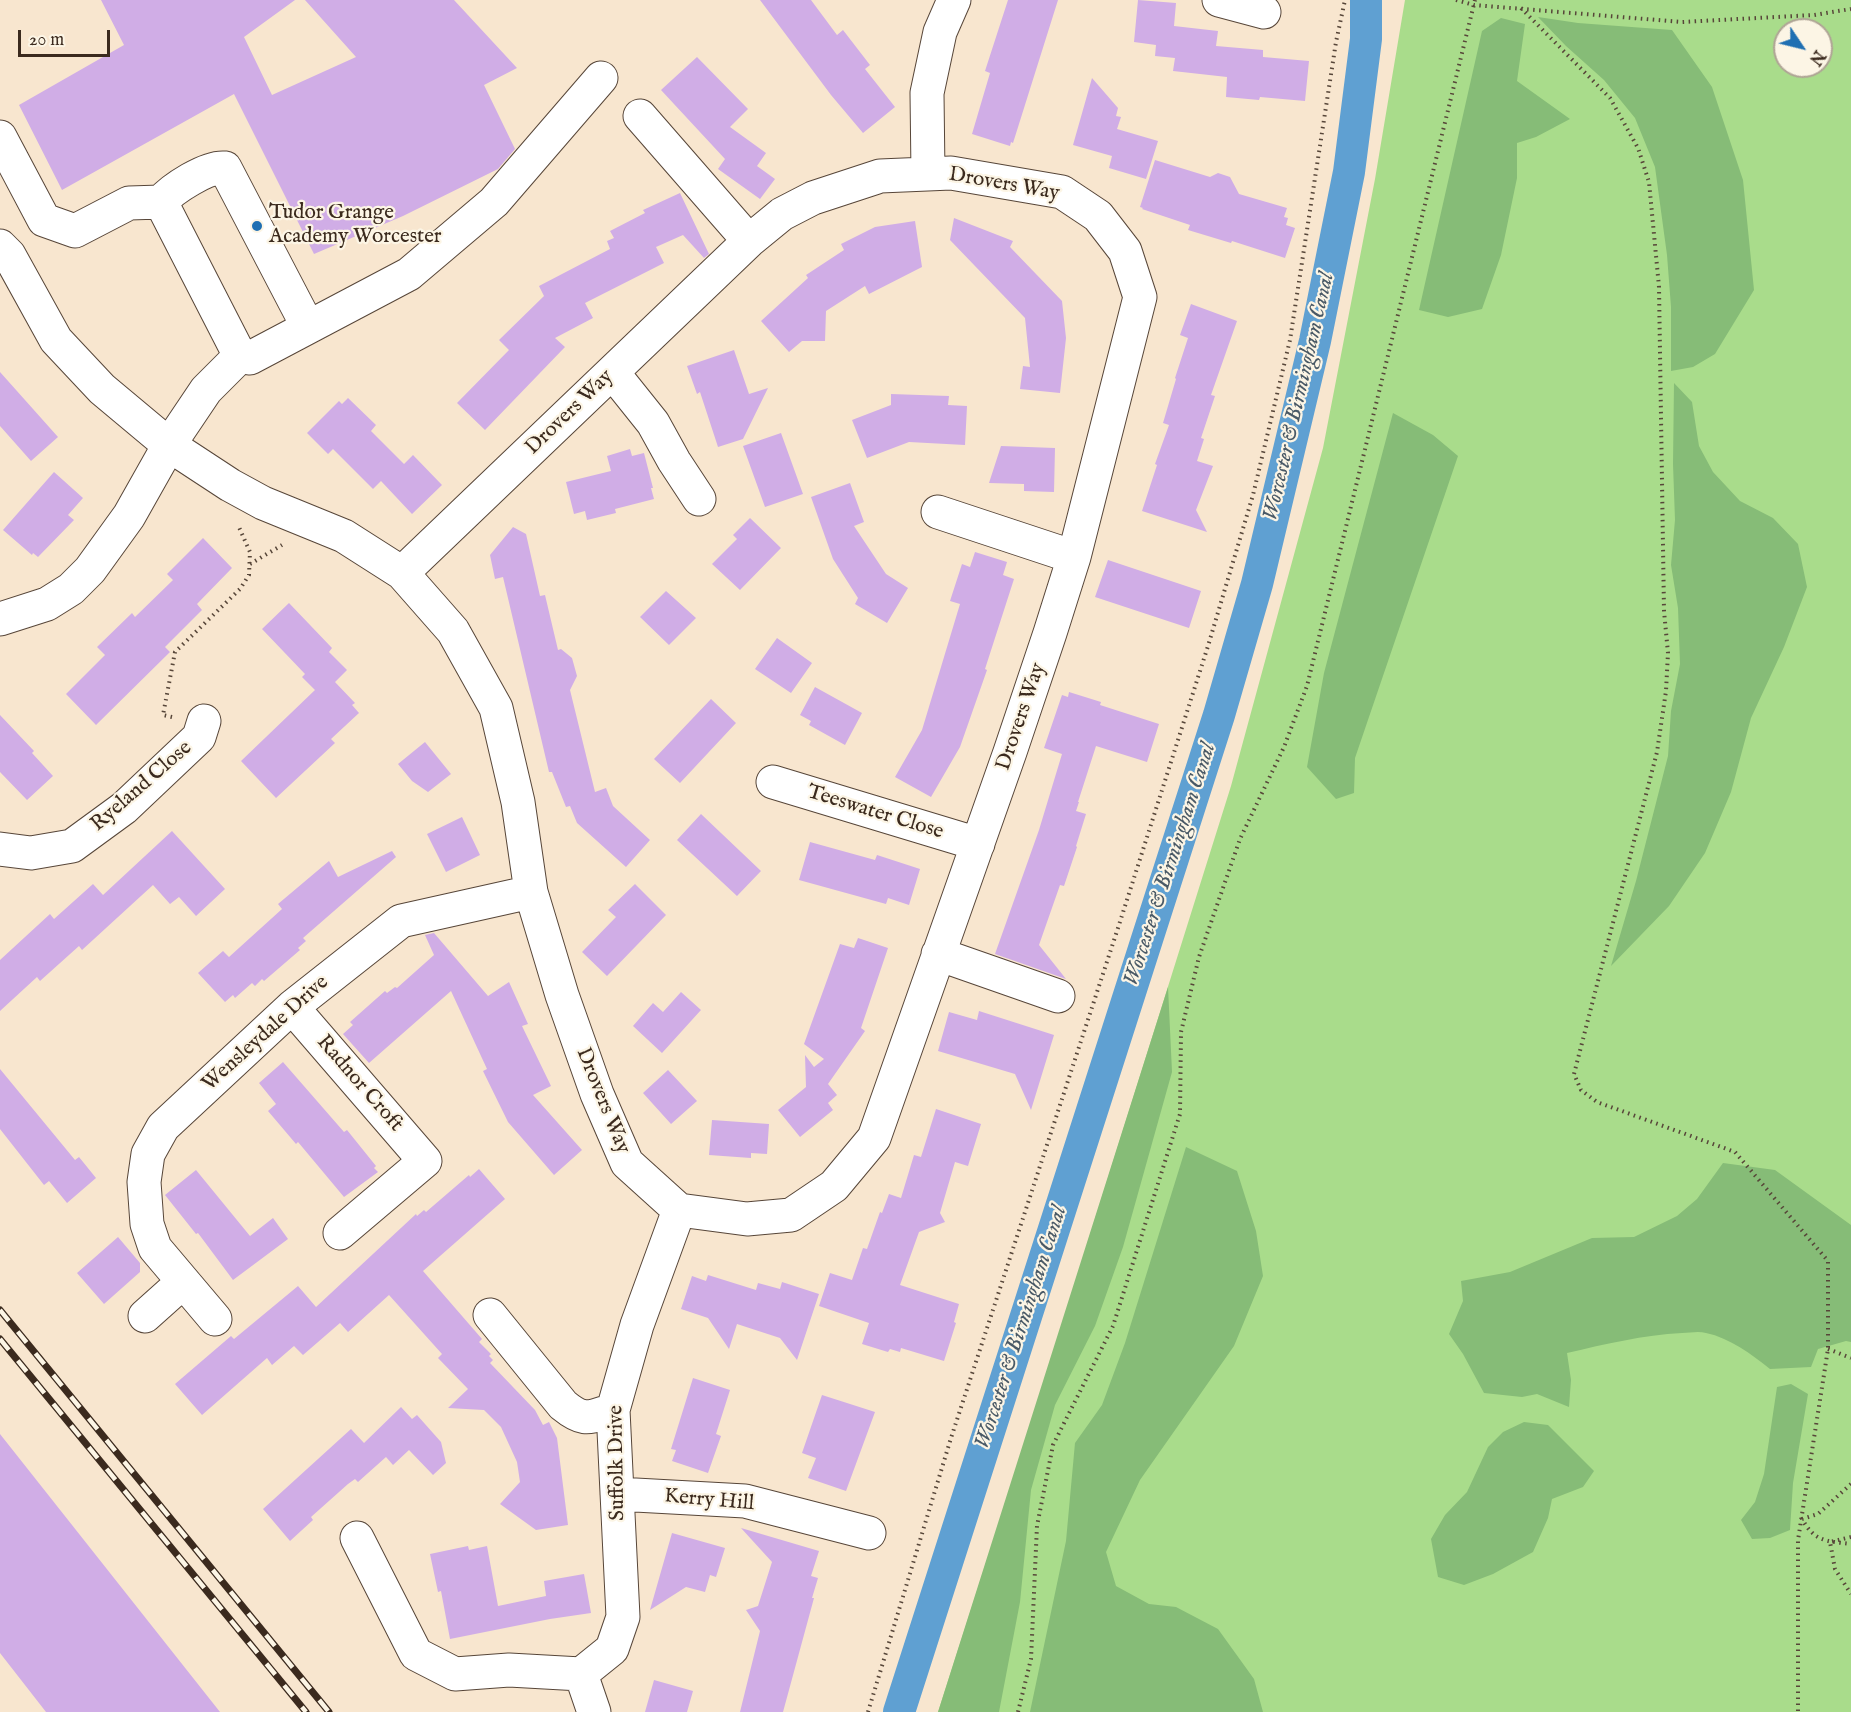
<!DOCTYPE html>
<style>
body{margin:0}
#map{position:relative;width:1851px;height:1712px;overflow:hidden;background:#f8e6cf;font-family:"IM FELL English",serif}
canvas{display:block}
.north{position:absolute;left:1773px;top:18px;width:60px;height:60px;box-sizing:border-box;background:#fcf5e5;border:2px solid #afa495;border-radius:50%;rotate:125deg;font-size:16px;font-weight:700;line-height:24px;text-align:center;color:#3b2a1e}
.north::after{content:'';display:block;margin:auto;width:21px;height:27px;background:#1f6fb2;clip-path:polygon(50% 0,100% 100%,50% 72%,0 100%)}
.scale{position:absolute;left:18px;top:30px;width:92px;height:27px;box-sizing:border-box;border:3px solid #3b2a1e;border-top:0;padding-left:8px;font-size:18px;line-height:21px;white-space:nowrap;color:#3b2a1e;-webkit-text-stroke:4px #fcf5e5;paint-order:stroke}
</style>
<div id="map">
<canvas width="1851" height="1712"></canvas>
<div class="north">N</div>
<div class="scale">20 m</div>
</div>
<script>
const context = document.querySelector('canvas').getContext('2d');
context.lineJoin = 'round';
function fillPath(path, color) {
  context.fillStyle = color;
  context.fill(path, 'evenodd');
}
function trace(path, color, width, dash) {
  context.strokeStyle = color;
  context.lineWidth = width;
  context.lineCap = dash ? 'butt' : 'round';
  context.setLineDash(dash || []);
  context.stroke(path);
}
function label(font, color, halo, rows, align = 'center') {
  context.font = font + ' "IM FELL English",serif';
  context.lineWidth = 4.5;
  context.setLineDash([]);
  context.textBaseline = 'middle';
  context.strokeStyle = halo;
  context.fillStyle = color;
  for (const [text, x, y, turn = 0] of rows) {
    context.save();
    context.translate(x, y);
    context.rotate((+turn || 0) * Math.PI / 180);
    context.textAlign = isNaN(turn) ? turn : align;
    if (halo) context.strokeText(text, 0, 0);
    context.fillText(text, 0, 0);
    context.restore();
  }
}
const green = new Path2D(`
 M1405,0H1851V1712H938L1030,1426L1231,786L1323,448L1375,179ZM1785,30H1821V66H1785Z`);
const forest = new Path2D(`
 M1538,17L1578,23L1672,30L1712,87L1743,180L1754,290L1715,354L1693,367L1671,371V307L1667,255L1655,167L1635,118L1604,80L1566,46Z
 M1501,18L1525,24L1517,81L1570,119L1536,137L1517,143V178L1501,255L1482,309L1448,317L1419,310L1482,31Z
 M1674,383L1692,402L1699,446L1713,472L1740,501L1773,518L1798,544L1807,587L1784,647L1751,718L1731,792L1705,853L1669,906L1611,966L1636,881L1668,756L1671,711L1680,664L1678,608L1671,565L1675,520L1673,464Z
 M1393,413L1433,435L1458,456L1355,758L1354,793L1336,799L1307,767L1324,673Z
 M1168,987L1172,1072L1123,1247L1095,1326L1055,1405L1031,1490L1020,1602L999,1712H938Z
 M1186,1147L1237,1171L1256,1231L1263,1276L1234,1346L1140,1480L1106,1552L1116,1586L1149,1604L1176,1607L1218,1629L1254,1679L1263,1712H1030L1066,1541L1075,1443L1102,1405L1125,1343Z
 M1723,1163L1775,1170L1851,1225V1342L1846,1341L1818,1349L1811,1367L1770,1369C1751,1354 1730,1338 1706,1333C1698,1331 1690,1333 1682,1333C1643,1335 1606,1344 1567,1353L1571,1380L1569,1407L1537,1394L1522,1397L1484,1393L1463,1354L1449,1334L1463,1301L1461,1281L1510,1272L1592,1238L1634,1237L1677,1216L1697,1199Z
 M1791,1384L1808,1394L1793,1483L1790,1530L1770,1538L1752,1539L1741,1520L1755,1502L1764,1474L1777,1387Z
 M1524,1422L1548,1425L1594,1471L1583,1487L1552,1499L1548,1518L1533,1552L1493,1574L1464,1585L1438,1577L1431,1539L1445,1515L1467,1492L1488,1447L1503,1432Z`);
const canal = new Path2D(`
 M899,1712L1219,715L1257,584L1315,341L1349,172L1366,39V0`);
const building = new Path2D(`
 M101,0H295L244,37L272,95L356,57L305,0H454L517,68L484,85L515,149L498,169L403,216L314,254L234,94L62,190L19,105L124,45Z
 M760,0H811L837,35L843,30L870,65L865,69L895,107L863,133L831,95Z
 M1008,0H1058L1013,143L1011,142L1010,146L972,134L990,73L985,71Z
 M1138,0L1176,3L1174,26L1218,31L1216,46L1263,50V57L1309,61L1305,101L1260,97L1259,100L1226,97L1227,77L1173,71L1175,58L1155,56L1156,45L1134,42Z
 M697,57L748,109L730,127L766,153L757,166L775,179L760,199L718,169L725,159L661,90Z
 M1092,78L1118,108L1116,116L1121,117L1117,129L1158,141L1146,179L1109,168L1112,156L1073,145Z
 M1155,160L1210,177L1218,173L1230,177L1239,194L1287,208L1284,217L1288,218L1286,225L1295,228L1285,258L1232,241L1231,243L1188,230L1190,225L1142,209L1143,208L1140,207Z
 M680,193L709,254L704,258L683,235L656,247L664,263L585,303L593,318L555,338L565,347L485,430L457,403L509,350L499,340L544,296L539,286L610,249L607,241L614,238L610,231L645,213L643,210Z
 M954,218L1013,241L1010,247L1062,301L1066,338L1060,393L1020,389L1023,366L1030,367L1025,318L950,240Z
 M915,221L922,267L869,294L865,286L826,311L825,341H802L789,352L761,321L808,278L806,275L844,250L841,244L875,227Z
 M1191,304L1237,321L1211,395L1215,396L1201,438L1204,439L1197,461L1213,466L1196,510L1207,532L1142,511L1157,465L1155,464L1169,425L1163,423L1176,379L1175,378L1188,338L1180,335Z
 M734,350L749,394L768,388L743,439L718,447L700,392L697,394L687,366Z
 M0,372L58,437L31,461L0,426Z
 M891,394L949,396L948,405L967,406L965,445L909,442L867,458L852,420L891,405Z
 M348,398L376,425L371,431L404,464L413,455L442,485L412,514L381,481L373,489L333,449L328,454L307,433L339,401L342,404Z
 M781,433L803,494L765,507L743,446Z
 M1001,446L1055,448L1054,492L1024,491V484L989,483Z
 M630,449L632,456L644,453L653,488H651L654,499L615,509L616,513L587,520L585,511L574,514L566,482L611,471L607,456Z
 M54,472L83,498L68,515L74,520L38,557L33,553L32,555L3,530Z
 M850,483L864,522L854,526L886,574L908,588L887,623L855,604L858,598L833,559L811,497Z
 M750,518L781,548L740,590L712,564L737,539L733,535Z
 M513,527L526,534L540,596L545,595L558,650L561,649L572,658L577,676L570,690L595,792L606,788L613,806L650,840L626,867L577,823L570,806L566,807L552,772H549L503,577L495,579L490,555Z
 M203,538L232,568L197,604L202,610L165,647L170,652L96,725L66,694L105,655L97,647L132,613L135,617L173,580L167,574Z
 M975,552L1007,562L1003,575L1014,579L985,669L987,670L960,747L931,797L895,777L922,730L960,604L950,601L962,564L970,567Z
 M1108,560L1201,591L1189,628L1095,597Z
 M666,591L696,618L669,645L640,617Z
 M289,603L332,648L329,652L347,670L335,682L355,703L352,705L359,713L331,739L335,743L276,798L241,761L315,690L302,677L305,674L262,629Z
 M777,638L812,663L791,693L755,669Z
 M815,687L862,713L845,745L809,725L811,721L800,715Z
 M1069,692L1101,702L1100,705L1159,724L1147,762L1096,746L1078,802H1079L1076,811L1086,814L1076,846L1077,847L1064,886L1060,885L1039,945L1066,979L995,954L1039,830L1062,754L1044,748L1062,695L1068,697Z
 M711,699L736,723L680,783L654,759Z
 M0,715L34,751L32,753L53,776L27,800L0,772Z
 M425,742L451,774L428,792L412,781L398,764Z
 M701,814L761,871L737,896L677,840Z
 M462,817L480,855L446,872L427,834Z
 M172,831L225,889L196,916L179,897L170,904L153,885L82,950L79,946L40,981L37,977L0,1011V960L50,914L54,919L93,884L103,895Z
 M810,842L875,860L877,855L920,869L909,905L888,898L886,904L799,880Z
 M392,851L396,857L303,938L306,941L298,948L300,950L264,981L262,979L255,986L252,983L235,998L233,995L225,1002L198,973L223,951L229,957L282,909L278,904L329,861L338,877Z
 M635,884L666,915L607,976L582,952L616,917L608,910Z
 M434,933L488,996L509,982L528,1024L522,1026L551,1086L533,1095L582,1150L554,1175L508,1122L483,1071L487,1069L451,991L369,1063L343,1034L353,1025L350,1022L385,991L387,993L395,987L397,988L434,955L425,935Z
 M858,938L888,948L861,1028L865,1031L828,1084L837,1095L828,1103L833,1110L800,1137L778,1110L806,1087L805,1055L814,1067L824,1059L804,1044L840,944L854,948Z
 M681,992L701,1010L662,1053L633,1026L653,1003L663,1012Z
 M979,1011L1054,1035L1031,1110L1015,1074L938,1051L949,1012L977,1020Z
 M283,1062L344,1132L347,1130L376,1166L374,1168L378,1172L344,1197L298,1142L296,1144L268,1111L276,1104L259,1083Z
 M0,1069L75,1160L79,1157L96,1178L67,1203L49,1181L44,1185L0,1129Z
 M668,1070L697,1101L671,1124L643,1093Z
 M936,1109L981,1124L968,1166L955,1162L940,1213L945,1222L919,1232L900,1285L959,1304L954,1322L956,1323L944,1361L901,1348L900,1352L890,1349L888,1352L862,1344L869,1323L819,1306L830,1273L852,1280L863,1248L867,1249L880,1212L882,1213L889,1194L901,1198L914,1155L921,1157Z
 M712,1120L769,1124L767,1154L751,1153V1158L709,1155Z
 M479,1169L505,1199L423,1271L482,1339L479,1342L491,1354L489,1356L493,1360L490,1363L535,1410L543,1425L549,1422L557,1438L568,1525L536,1530L500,1504L520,1482L517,1462L501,1427L484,1410L448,1408L468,1389L438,1358L442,1354L389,1295L348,1332L340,1323L303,1355L294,1346L272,1365L267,1358L202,1415L175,1384L231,1336L234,1339L298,1286L316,1307L416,1214L417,1216L424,1210L426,1212L469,1175L470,1177Z
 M196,1170L250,1236L273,1218L288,1239L233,1280L198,1233L196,1234L165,1195Z
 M118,1237L140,1263V1272L104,1304L77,1273Z
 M708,1275L756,1290L758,1283L780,1289L782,1282L819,1294L797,1360L780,1338L737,1324L729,1349L708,1318L681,1309L692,1276L706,1281Z
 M693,1378L730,1390L716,1434L721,1436L708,1473L672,1461L676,1450L671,1449Z
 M822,1395L875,1412L846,1491L808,1478L816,1458L802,1453Z
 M401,1407L412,1419L417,1415L441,1442L446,1463L433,1475L409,1450L393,1465L386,1457L358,1482L355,1479L348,1484L311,1517L313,1520L290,1541L263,1509L351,1429L364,1443Z
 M0,1434L220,1712H46L0,1653Z
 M741,1528L819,1551L811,1576L818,1578L812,1598H814L783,1712H740L760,1631L746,1610L758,1606L772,1562Z
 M672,1533L725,1548L716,1577L710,1575L705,1592L686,1587L650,1610Z
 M468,1546L469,1550L487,1546L498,1606L546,1596L544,1581L584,1574L591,1613L550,1619L450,1639L441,1591L438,1592L430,1554Z
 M654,1680L693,1691L687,1712H645Z`);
const path = new Path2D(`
 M1456,0L1474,5L1682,22L1814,15L1851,9
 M1521,8L1610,98L1638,148L1649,182L1659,287L1664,611L1668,653L1666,691L1657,752L1574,1074L1581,1090L1597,1102L1735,1152L1828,1261V1349L1798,1540V1712
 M250,564L282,545
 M172,717L163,715L175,652L240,589L249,575L250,552L238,525
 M1828,1349L1851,1358
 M1851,1484L1818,1514L1802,1519C1815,1542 1826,1541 1851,1544
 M1851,1537L1830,1542L1835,1569L1851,1594
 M868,1712L951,1438L1118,928L1208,646L1253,495L1290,340L1336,42L1345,0
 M1018,1712L1031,1659L1037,1526L1053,1445L1113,1326L1180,1114L1181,1032L1199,957L1240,839L1284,747L1307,686L1475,0`);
const minor = new Path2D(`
 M1219,0L1264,12
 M640,116L749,241
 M0,137L44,220L75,231L129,203L161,202C172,189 207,166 225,168L308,327
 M928,174L927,93L940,32L954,0
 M161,202L240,356
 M0,246L9,255L56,340L102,389L169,445L230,485L263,503L344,536L402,573L453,631L496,708L518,802L531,892L562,995L597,1094L627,1163L679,1210L747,1219L791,1215L834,1186L874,1138L1010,752L1050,633L1074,557L1140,297L1125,251L1098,216L1062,192L951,173L880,176L813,198L782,214L749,241L402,573
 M240,356L250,358L409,274L494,202L601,78
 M613,373L653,423L674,461L699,499
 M938,512L1074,557
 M0,619L47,604L71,589L90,570L129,516L169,445L206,390L240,356
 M773,782L978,844
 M0,849L31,853L72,846L124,808L199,737L204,721
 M938,954L1058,996
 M292,1007L425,1161L340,1233
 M490,1315L563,1405C585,1423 589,1417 613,1410
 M145,1316L183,1282
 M215,1319L155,1248L147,1224L144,1182L148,1154L163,1127L292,1007L401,921L531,892
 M617,1494L745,1501L869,1533
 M357,1538L416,1654L455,1674L509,1670L581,1674L612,1649L623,1617L613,1410L637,1325L679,1210
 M581,1674L594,1712`);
const rail = new Path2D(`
 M0,1310L329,1712
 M0,1339L306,1712`);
const markers = [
 [257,226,6,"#1f6fb2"]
];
const streetNames = [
 ["Drovers Way",1004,185,10],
 ["Drovers Way",570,413,-44],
 ["Drovers Way",1022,717,-71],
 ["Ryeland Close",142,787,-41],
 ["Teeswater Close",875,813,17],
 ["Wensleydale Drive",266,1034,-42],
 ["Radnor Croft",359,1084,49],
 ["Drovers Way",602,1101,68],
 ["Suffolk Drive",618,1463,-91],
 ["Kerry Hill",709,1501,5]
];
const poiNames = [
 ["Tudor Grange",269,214],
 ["Academy Worcester",269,238]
];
const waterNames = [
 ["Worcester & Birmingham Canal",1300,397,-77],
 ["Worcester & Birmingham Canal",1171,865,-72],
 ["Worcester & Birmingham Canal",1022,1328,-72]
];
fillPath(green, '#a9dc8b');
fillPath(forest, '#86bc77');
trace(canal, '#5fa0d2', 32);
fillPath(building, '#d0ade6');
trace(minor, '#574639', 35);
trace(path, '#574639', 4, [1.5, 4.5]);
trace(minor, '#fff', 33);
trace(rail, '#3b2a1e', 7);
trace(rail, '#fcf5e5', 4.5, [14]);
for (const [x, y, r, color] of markers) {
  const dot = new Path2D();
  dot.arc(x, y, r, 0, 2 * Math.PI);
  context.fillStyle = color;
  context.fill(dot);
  trace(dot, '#fcf5e5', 2);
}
label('21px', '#3b2a1e', '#fcf5e5', streetNames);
label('21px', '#3b2a1e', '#fcf5e5', poiNames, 'left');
label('italic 22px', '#495966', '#fcf5e5', waterNames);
</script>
